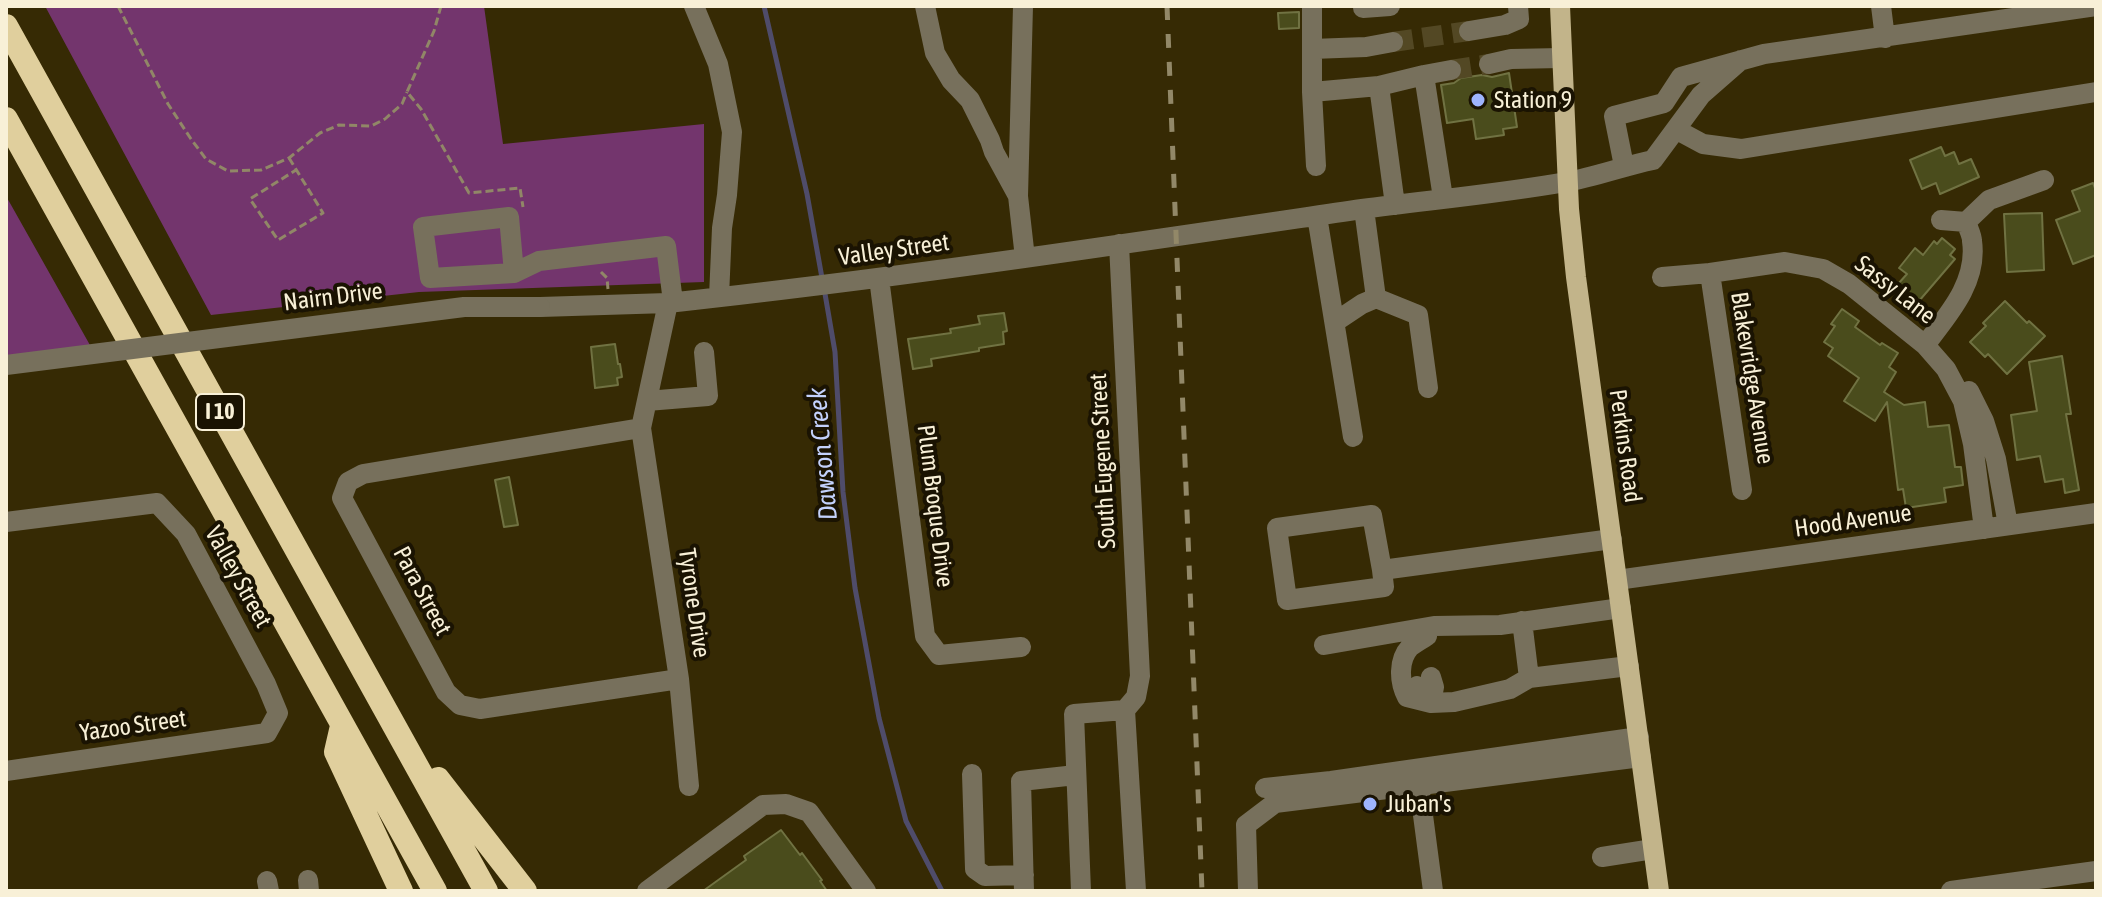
<!DOCTYPE html>
<style>
body{margin:0}
#map{position:relative;width:2102px;height:897px;overflow:hidden;background:#362a04;font-family:"Asap Condensed",sans-serif}
canvas{display:block}
.frame{position:absolute;inset:0;border:8px solid #f8f0d7;pointer-events:none}
</style>
<div id="map">
<canvas width="2102" height="897"></canvas>
<div class="frame"></div>
</div>
<script>
const context = document.querySelector('canvas').getContext('2d');
context.lineJoin = 'round';
function fillPath(path, color) {
  context.fillStyle = color;
  context.fill(path, 'evenodd');
}
function trace(path, color, width, dash) {
  context.strokeStyle = color;
  context.lineWidth = width;
  context.lineCap = dash ? 'butt' : 'round';
  context.setLineDash(dash || []);
  context.stroke(path);
}
function label(font, color, halo, rows, align = 'center') {
  context.font = font + ' "Asap Condensed",sans-serif';
  context.lineWidth = 8;
  context.setLineDash([]);
  context.textBaseline = 'middle';
  context.strokeStyle = halo;
  context.fillStyle = color;
  for (const [text, x, y, turn = 0] of rows) {
    context.save();
    context.translate(x, y);
    context.rotate((+turn || 0) * Math.PI / 180);
    context.textAlign = isNaN(turn) ? turn : align;
    if (halo) context.strokeText(text, 0, 0);
    context.fillText(text, 0, 0);
    context.restore();
  }
}
const green = new Path2D(`
 M45,6H484L503,144L704,124V282L419,292L211,315Z
 M6,196L95,354L6,366Z`);
const stream = new Path2D(`
 M764,6L807,194L822,278
 M824,288L835,352L843,492L855,588L879,718L906,821L942,891`);
const building = new Path2D(`
 M1299,12V28L1279,29L1278,13Z
 M1509,73L1517,127L1503,129L1504,135L1476,139L1473,119L1447,123L1441,85L1454,83L1461,78L1482,75L1492,77Z
 M1941,147L1945,156L1954,152L1959,164L1971,159L1979,177L1940,194L1936,183L1922,189L1910,160Z
 M2093,183L2096,191V255L2073,264L2056,220L2080,211L2072,191Z
 M2042,213L2044,270L2007,272L2004,214Z
 M1942,238L1955,249L1950,255L1955,259L1919,301L1898,284L1907,274L1899,268L1915,248L1923,255L1934,241L1937,244Z
 M2005,301L2027,323L2029,321L2045,336L2007,374L1988,354L1985,357L1970,342L1986,326L1983,323Z
 M1842,309L1859,321L1855,327L1880,345L1882,343L1898,353L1889,367L1896,372L1884,392L1904,405L1925,402L1928,427L1949,425L1955,467H1961L1963,485L1944,488L1946,502L1906,508L1903,489L1898,490L1887,402L1875,421L1844,401L1859,378L1828,356L1833,348L1824,342L1835,326L1831,324Z
 M1004,313L1007,331L1003,332L1004,344L979,348V351L931,359L932,366L913,369L908,339L951,333L950,329L980,324L978,316Z
 M615,344L618,364H620L622,377L617,378L618,385L595,388L591,347Z
 M2062,356L2071,414H2066L2079,490L2065,493L2063,479L2045,482L2040,456L2017,460L2011,415L2037,411L2029,362Z
 M509,477L518,525L504,527L495,480Z
 M781,830L800,855L802,853L822,880L820,881L827,891H703L746,860L744,856Z`);
const minorTunnel = new Path2D(`
 M1393,42L1469,31
 M1451,70L1489,64`);
const path = new Path2D(`
 M118,6L168,104L191,139L206,159L228,171L261,170L289,158L320,133L339,125L371,126L385,119L402,104L407,92
 M441,6L434,31L407,92L421,109L469,193L520,188L523,207
 M289,158L323,213L278,240L250,199L296,170
 M601,272L607,278L608,289`);
const minor = new Path2D(`
 M694,6L718,64L732,132L727,195L722,228L719,297
 M925,6L935,53L951,80L970,100L990,140L994,152L1018,196
 M1023,6L1018,196L1025,258
 M1312,6V92L1379,86L1395,205
 M1363,6V8L1390,6
 M1881,6L1885,38
 M1469,31L1505,25L1519,19L1518,6
 M1312,49L1366,47L1393,42
 M1489,64L1511,59L1561,58
 M1424,75L1451,70
 M1379,86L1424,75L1443,198
 M1312,92L1316,166
 M1677,130L1703,144L1741,149L2096,92
 M1624,166L1614,116L1664,103L1681,77L1764,54L2096,6
 M1317,216L1353,437
 M1941,220L1966,222L1989,200L2044,180
 M1119,244L1140,676L1136,697L1125,710L1136,891
 M514,273L509,217L423,227L430,278L514,273L539,261L666,246L673,302
 M1710,273L1742,490
 M1662,277L1710,273L1785,262L1823,269L1849,284L1925,345L1946,369L1963,401L1973,444L1984,529
 M879,278L925,636L939,655L1021,647
 M1376,298L1418,315L1428,388
 M540,307L668,303
 M1335,322L1362,304L1376,298L1364,209
 M1925,345C1948,315 1978,282 1972,241C1972,235 1968,228 1966,222
 M1969,391L1984,421L1996,459L2008,525
 M647,401L708,396L704,352
 M641,428L679,679L689,786
 M6,522L157,503L186,534L266,684L278,713L267,733L6,771
 M1382,570L1372,515L1277,528L1287,600L1384,587L1382,570L1612,539
 M1617,580L2096,513
 M1522,621L1529,678
 M1427,636C1422,639 1415,643 1410,647C1398,660 1399,682 1407,697L1431,703L1434,687L1431,677
 M1324,645L1434,626L1500,625L1621,608
 M679,679L480,709L460,705L446,692L342,498L348,482L363,474L641,428L668,303C900,278 1131,243 1362,209C1430,200 1498,194 1566,182C1595,177 1624,166 1653,160L1701,95L1741,60
 M1417,686L1422,697L1431,703L1454,702L1510,689L1529,678L1629,666
 M972,774L975,869L985,876L1024,875
 M1429,784L1641,757
 M1265,788L1331,781L1639,737
 M1602,857L1653,849
 M308,880L309,891
 M267,881L269,891
 M647,891L763,805L786,804L809,812L866,891
 M1024,891L1021,781L1076,775
 M1081,891L1074,714L1125,710
 M1248,891L1246,825L1275,803L1419,785L1433,891
 M1951,891L2096,871`);
const major = new Path2D(`
 M1560,6L1569,209L1576,277L1659,891`);
const highway = new Path2D(`
 M6,26L486,891
 M6,119L435,891
 M342,726L336,752L401,891
 M438,779L525,891`);
const rail = new Path2D(`
 M1167,6L1202,891`);
const minorBridge = new Path2D(`
 M6,365L464,307H540`);
const markers = [
 [1478,100,8,"#9eb4fd"],
 [1370,804,8,"#9eb4fd"]
];
const shields = [
 [220,412,48]
];
const shieldNames = [
 ["I 10",220,412]
];
const poiNames = [
 ["Station 9",1494,100],
 ["Juban's",1386,804]
];
const streetNames = [
 ["Valley Street",894,250,-8],
 ["Sassy Lane",1895,290,38],
 ["Nairn Drive",333,297,-7],
 ["Blakevridge Avenue",1752,378,81],
 ["Perkins Road",1625,446,82],
 ["South Eugene Street",1103,461,-93],
 ["Plum Broque Drive",935,506,83],
 ["Hood Avenue",1853,521,-8],
 ["Valley Street",238,577,61],
 ["Para Street",422,591,62],
 ["Tyrone Drive",694,603,82],
 ["Yazoo Street",133,726,-8]
];
const waterNames = [
 ["Dawson Creek",823,454,-95]
];
fillPath(green, '#73356d');
trace(stream, '#4f4c6a', 5);
fillPath(building, '#4a4c1c');
trace(building, '#707242', 2);
trace(minorTunnel, '#534824', 20, [20, 10]);
trace(path, '#918767', 3, [8, 4]);
trace(minor, '#77705c', 20);
trace(major, '#c2b48a', 20);
trace(highway, '#e0cf9d', 24);
trace(rail, '#928868', 5, [14, 14]);
trace(minorBridge, '#77705c', 20);
for (const [x, y, r, color] of markers) {
  const dot = new Path2D();
  dot.arc(x, y, r, 0, 2 * Math.PI);
  context.fillStyle = color;
  context.fill(dot);
  trace(dot, '#1a1302', 3);
}
for (const [x, y, w] of shields) {
  const box = new Path2D();
  box.roundRect(x - w / 2, y - 18, w, 36, 6);
  context.fillStyle = '#1a1302';
  context.fill(box);
  trace(box, '#f8f0d7', 2);
}
label('bold 22px', '#f8f0d7', null, shieldNames);
label('24px', '#f8f0d7', '#1a1302', poiNames, 'left');
label('24px', '#f8f0d7', '#1a1302', streetNames);
label('italic 26px', '#c3d1fc', '#1a1302', waterNames);
</script>
